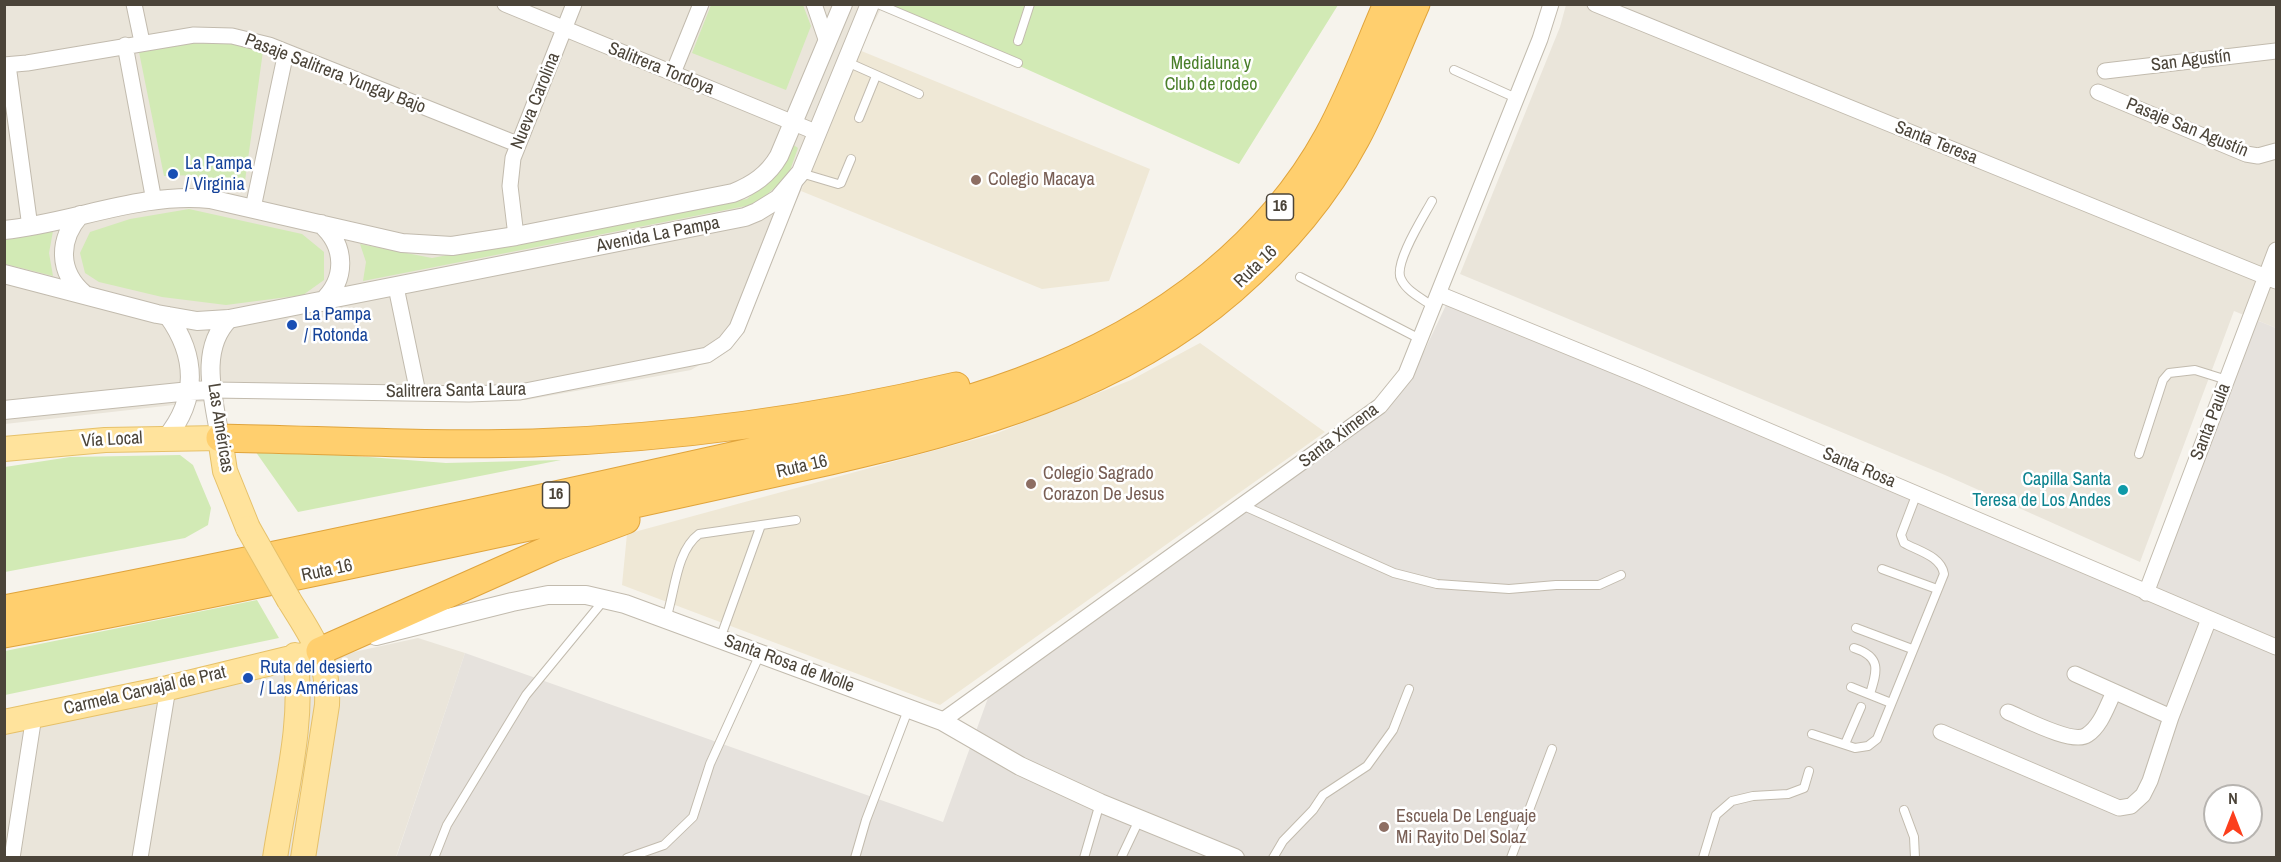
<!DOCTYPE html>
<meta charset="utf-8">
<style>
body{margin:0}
#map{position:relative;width:2281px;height:862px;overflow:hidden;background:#f6f3ec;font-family:"Archivo Narrow",sans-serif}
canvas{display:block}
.frame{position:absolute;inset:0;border:6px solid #4b4439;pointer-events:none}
.north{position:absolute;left:2203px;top:784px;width:60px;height:60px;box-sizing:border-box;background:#fff;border:2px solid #b7b4b0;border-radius:50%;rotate:0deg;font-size:16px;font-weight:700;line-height:24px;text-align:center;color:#4b4439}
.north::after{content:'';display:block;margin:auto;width:21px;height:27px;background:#fc3f1d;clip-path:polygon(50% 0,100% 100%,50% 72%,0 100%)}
</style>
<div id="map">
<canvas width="2281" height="862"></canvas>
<div class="frame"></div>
<div class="north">N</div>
</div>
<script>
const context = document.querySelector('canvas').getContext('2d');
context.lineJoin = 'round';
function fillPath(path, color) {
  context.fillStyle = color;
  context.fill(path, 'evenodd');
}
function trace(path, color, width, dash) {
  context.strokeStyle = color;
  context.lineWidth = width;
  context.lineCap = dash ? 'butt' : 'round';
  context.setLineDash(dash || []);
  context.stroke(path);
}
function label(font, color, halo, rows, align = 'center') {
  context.font = font + ' "Archivo Narrow",sans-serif';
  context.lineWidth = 5;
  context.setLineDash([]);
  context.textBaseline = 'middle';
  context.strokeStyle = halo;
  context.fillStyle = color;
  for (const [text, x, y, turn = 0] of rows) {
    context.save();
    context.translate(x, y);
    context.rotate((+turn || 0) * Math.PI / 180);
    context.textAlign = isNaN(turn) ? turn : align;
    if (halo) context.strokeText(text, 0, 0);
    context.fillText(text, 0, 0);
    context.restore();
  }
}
const residential = new Path2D(`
 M4,5H883L859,50L801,191L728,348L691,370L526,400L227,399L5,424Z
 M1566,5H2276V328L2234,311L2140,562L1945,475L1460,274L1560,27Z
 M418,638L465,653L396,857H5L4,728Z`);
const industrial = new Path2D(`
 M1447,303L2149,591L2256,320L2276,328V857L396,858L465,653L943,822L988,698L1396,391L1421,358ZM2215,796H2251V832H2215Z`);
const education = new Path2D(`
 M859,50L1150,169L1109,281L1042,289L801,191Z
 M1200,343L1325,432L940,705L622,585L627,534L995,434L1131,380Z`);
const green = new Path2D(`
 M711,5H803L811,26L786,90L692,53Z
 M883,5H1338L1239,164Z
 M210,38L263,51L244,188C217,181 192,173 164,176L139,52L174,40Z
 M792,144L798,148L788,176L756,204L363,281L366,262L360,244L432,258L747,199L781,170Z
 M189,209L302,234L324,252V280L303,295L226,305L162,297L99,282L85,273L80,253L90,232L130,219Z
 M53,231L49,253L53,276L5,264L4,240Z
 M253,448L446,463L561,460L298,512Z
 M180,455L193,465L211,508L208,525L185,538L5,572V467L70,457Z
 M257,600L279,638L5,695V651Z`);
const service = new Path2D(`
 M878,4L1018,63
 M1018,41L1030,4
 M847,62L919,94
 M1454,70L1516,98
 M859,118L876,76
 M801,173L838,184L841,183L851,159
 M1432,201C1424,216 1393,264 1401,279C1407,292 1423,299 1434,307
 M1300,277L1420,339
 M2139,454L2163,380L2169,373L2195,370L2227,380
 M1244,506L1394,573L1437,584L1509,589L1556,585H1599L1621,575
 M1882,569L1937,589
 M666,619C675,592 676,551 699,534L796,520
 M1856,628L1912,649
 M720,639L761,525
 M1854,648C1882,657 1877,671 1870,694
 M1851,687L1891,703
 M1812,734L1855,748L1868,746L1877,739L1944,574C1941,556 1918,551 1904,543L1901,535L1917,493
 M1845,744L1861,707
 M1904,810L1914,837L1915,858
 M434,858L447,825L526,695L604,600
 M627,858L664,845L693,817L710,764L760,654
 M855,858L866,820L908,710
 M1084,858L1100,803
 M1121,858L1139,820
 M1273,858L1283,841L1313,810L1323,795L1367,766L1393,730L1409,689
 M1511,858L1552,749
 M1703,858L1716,815L1732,801L1753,796L1788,794L1804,788L1809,771`);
const minor = new Path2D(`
 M134,4L142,42
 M505,4L818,133
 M814,4L827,42
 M1595,4L2276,281
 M125,45L154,201
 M4,65L27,63L194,35L232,36L269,45L517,144
 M8,65L30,227
 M2105,71L2276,51
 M673,73L701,4
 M2098,92L2246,154L2258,156L2276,151
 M253,208L286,52
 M516,236L510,186L513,158L574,4
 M396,287L418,393
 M1439,294L1642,377L2276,647
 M213,390L469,394L520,392L707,355L725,343L737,328L794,184
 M2146,593L2276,250
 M2075,674L2171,717
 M2008,712C2023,718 2073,745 2087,735C2101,726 2107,706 2114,692
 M942,721L1380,406L1406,374L1540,39L1551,4
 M1941,732L2119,808L2131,806L2143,795L2150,781L2171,717L2209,619
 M12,858L34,716
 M140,858L168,688`);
const tertiary = new Path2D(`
 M80,215C58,240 58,272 84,294
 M321,224C346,246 347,279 322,302
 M4,230C73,223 140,192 210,199L402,243L452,246L516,236L733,193C753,185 768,175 779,156L843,4
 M4,274L157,314L197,321L229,319L745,217L757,212L778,199L801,172L870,4
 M4,410L190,391L213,390
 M166,438C198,399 197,356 168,316
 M220,438C214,399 198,350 229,319
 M376,636L512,602L548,595H586L625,604L942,721L1020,766L1100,803L1235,858`);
const primary = new Path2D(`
 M4,449L105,440L220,438L225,471L248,528
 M289,600C313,639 329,658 327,705L303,858
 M4,722L168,688L320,651
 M275,858C285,791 305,722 295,655`);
const motorway = new Path2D(`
 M220,438C324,440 429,446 533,443C676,438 817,419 956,386
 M4,609C206,571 406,528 606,484C674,469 741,454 809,439C954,408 1094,371 1211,275C1258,236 1299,189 1328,136C1351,94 1368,48 1387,4
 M4,634C203,597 400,555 598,512C675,495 752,478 830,461C973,428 1118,389 1232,290C1282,247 1325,197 1356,139C1379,96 1396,49 1416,4
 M320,651L554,547L626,520`);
const primaryBridge = new Path2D(`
 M248,528L289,600`);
const markers = [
 [173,174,6,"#1a4fb4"],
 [976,180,6,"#8d6e63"],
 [292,325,6,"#1a4fb4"],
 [1031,484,6,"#8d6e63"],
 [2123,490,6,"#0f9aa8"],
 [248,678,6,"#1a4fb4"],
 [1384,827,6,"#8d6e63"]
];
const shields = [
 [1280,207,27],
 [556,495,27]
];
const shieldNames = [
 ["16",1280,207],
 ["16",556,495]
];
const streetNames = [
 ["San Agustín",2191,61,-7],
 ["Salitrera Tordoya",661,69,22],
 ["Pasaje Salitrera Yungay Bajo",335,74,21],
 ["Nueva Carolina",536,101,-68],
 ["Pasaje San Agustín",2187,128,22],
 ["Santa Teresa",1936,143,22],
 ["Avenida La Pampa",658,235,-11],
 ["Ruta 16",1256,267,-44],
 ["Salitrera Santa Laura",456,391,-1],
 ["Santa Paula",2211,422,-69],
 ["Las Américas",220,428,81],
 ["Santa Ximena",1339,436,-37],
 ["Vía Local",112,440,-3],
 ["Ruta 16",802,467,-13],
 ["Santa Rosa",1859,468,23],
 ["Ruta 16",327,571,-12],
 ["Santa Rosa de Molle",789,664,20],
 ["Carmela Carvajal de Prat",145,691,-13]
];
const parkNames = [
 ["Medialuna y",1211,64],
 ["Club de rodeo",1211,85]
];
const transitNames = [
 ["La Pampa",185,164],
 ["/ Virginia",185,185],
 ["La Pampa",304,315],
 ["/ Rotonda",304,336],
 ["Ruta del desierto",260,668],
 ["/ Las Américas",260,689]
];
const educationNames = [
 ["Colegio Macaya",988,180],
 ["Colegio Sagrado",1043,474],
 ["Corazon De Jesus",1043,495],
 ["Escuela De Lenguaje",1396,817],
 ["Mi Rayito Del Solaz",1396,838]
];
const cultureNames = [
 ["Capilla Santa",2111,480],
 ["Teresa de Los Andes",2111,501]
];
fillPath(residential, '#eae5da');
fillPath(industrial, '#e6e2dd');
fillPath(education, '#efe8d6');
fillPath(green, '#d2eab5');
trace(service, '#c2bbae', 10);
trace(minor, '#c2bbae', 17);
trace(tertiary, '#c2bbae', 20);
trace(primary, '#e6c16a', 26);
trace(motorway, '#e0a43c', 29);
trace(service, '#fff', 8);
trace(minor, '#fff', 15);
trace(tertiary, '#fff', 18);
trace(primary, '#ffe39c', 24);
trace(motorway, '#ffcf6e', 27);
trace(primaryBridge, '#e6c16a', 26, []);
trace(primaryBridge, '#ffe39c', 24);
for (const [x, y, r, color] of markers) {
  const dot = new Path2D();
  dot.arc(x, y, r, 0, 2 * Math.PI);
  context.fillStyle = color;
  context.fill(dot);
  trace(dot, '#fff', 2);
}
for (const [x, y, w] of shields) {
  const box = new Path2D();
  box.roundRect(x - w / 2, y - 13, w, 26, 4.5);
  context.fillStyle = '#fff';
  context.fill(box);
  trace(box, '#4b4439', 1.5);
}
label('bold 16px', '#4b4439', null, shieldNames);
label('18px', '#4b4439', '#fff', streetNames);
label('18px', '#4a7f2a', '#fff', parkNames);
label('18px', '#164399', '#fff', transitNames, 'left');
label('18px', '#785e54', '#fff', educationNames, 'left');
label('18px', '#0d838f', '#fff', cultureNames, 'right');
</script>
